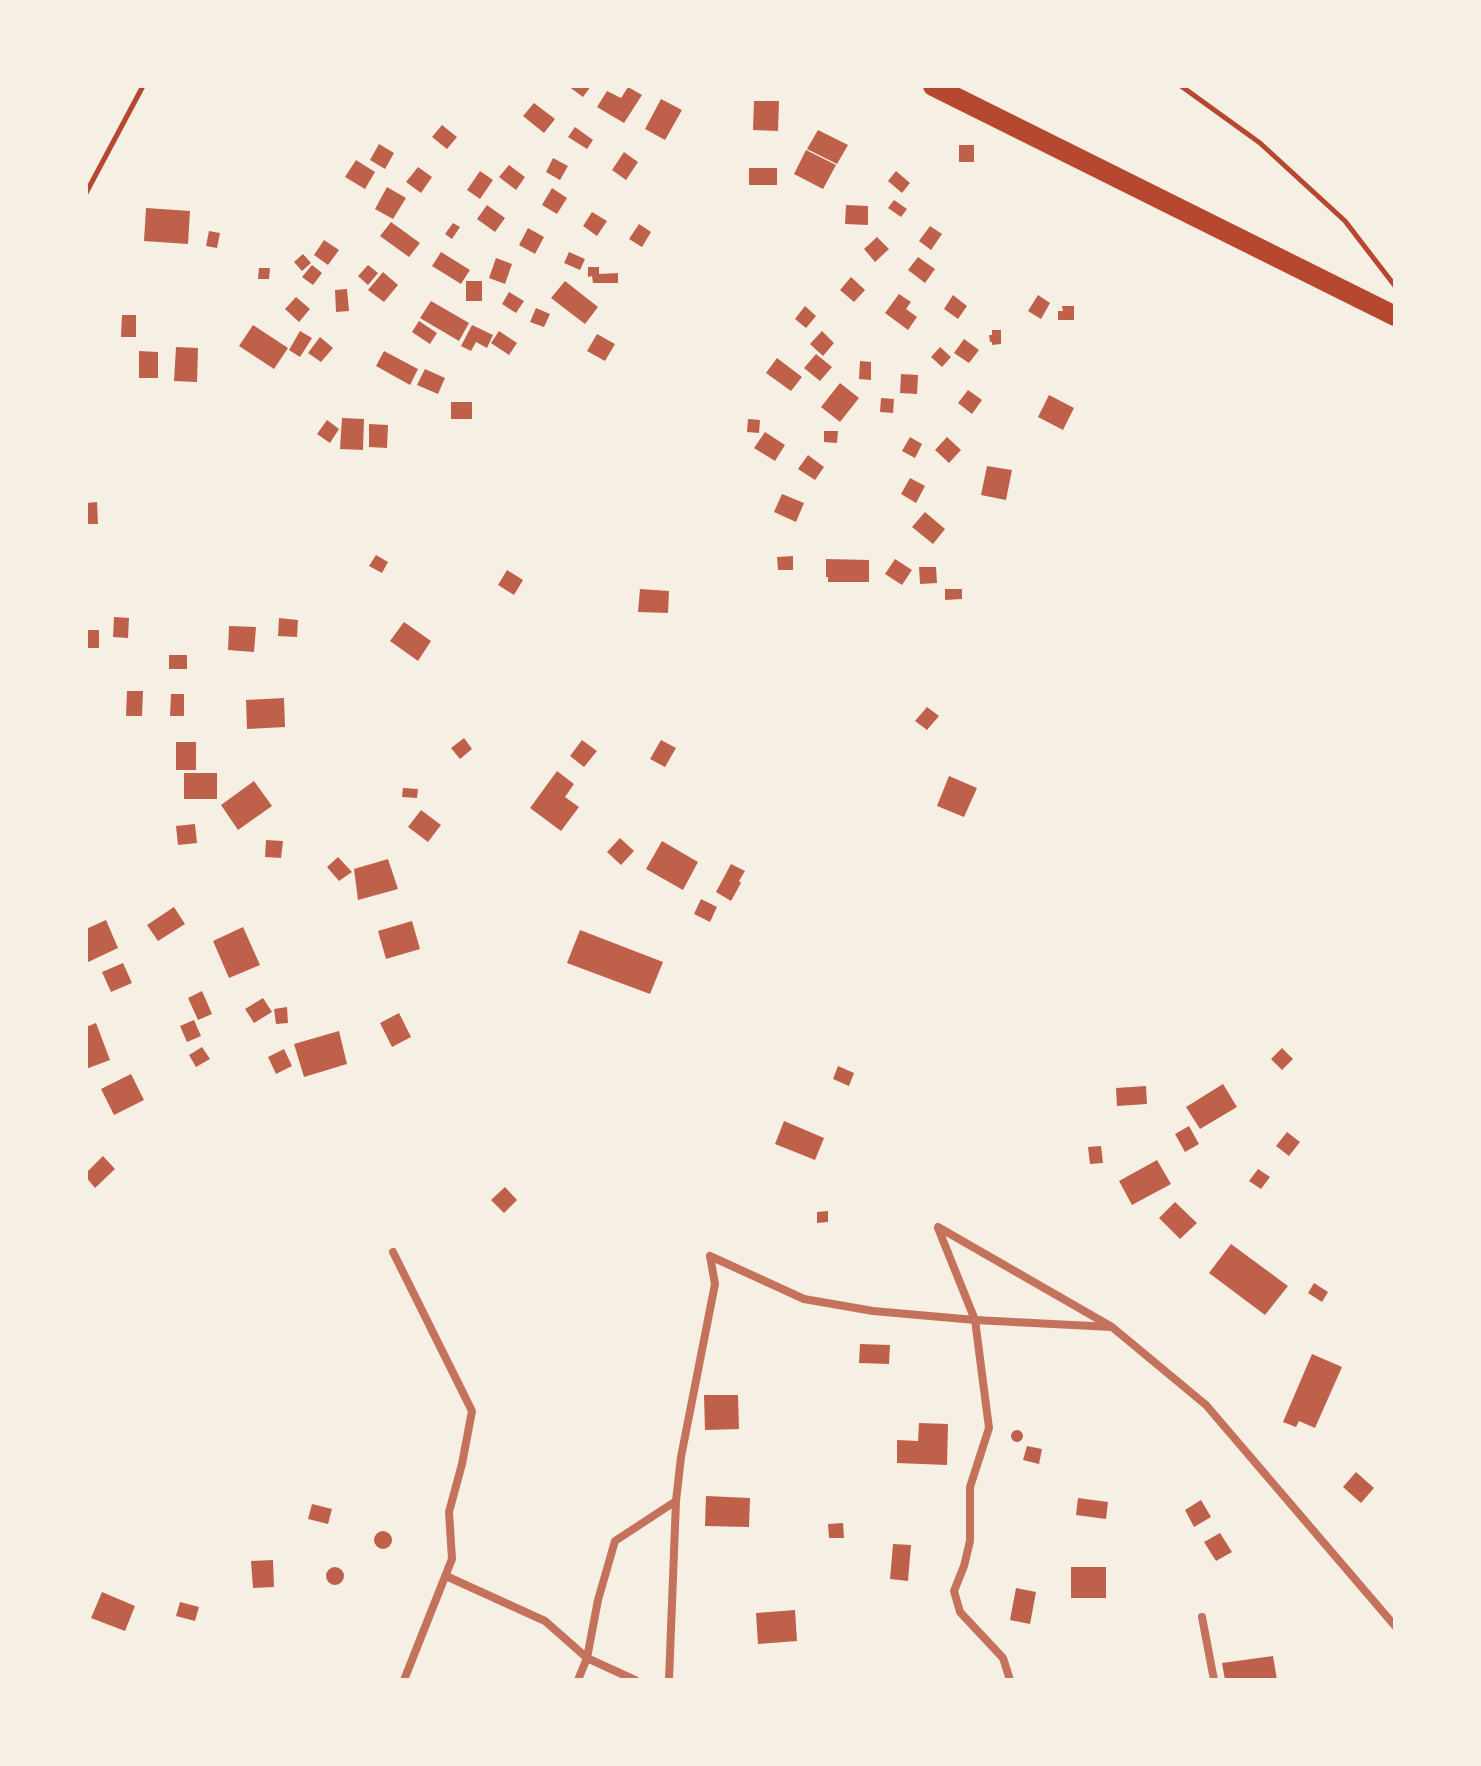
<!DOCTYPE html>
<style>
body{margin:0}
#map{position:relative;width:1481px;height:1766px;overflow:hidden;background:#f6efe4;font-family:"DejaVu Sans",sans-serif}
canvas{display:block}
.frame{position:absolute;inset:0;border:88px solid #f6efe4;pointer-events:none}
</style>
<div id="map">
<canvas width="1481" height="1766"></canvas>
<div class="frame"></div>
</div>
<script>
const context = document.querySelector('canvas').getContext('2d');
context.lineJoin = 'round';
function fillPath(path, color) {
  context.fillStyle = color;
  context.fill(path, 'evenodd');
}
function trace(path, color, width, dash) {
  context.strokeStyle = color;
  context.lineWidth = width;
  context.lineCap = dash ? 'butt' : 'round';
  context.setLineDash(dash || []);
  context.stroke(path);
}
const building = new Path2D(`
 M568,86H591L583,97Z
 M628,87L642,95L624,123L597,107L607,91L621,98Z
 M661,99L682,110L665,140L645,129Z
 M754,101H779L778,131L753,130Z
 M534,103L555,119L544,133L523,116Z
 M442,125L457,137L447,149L432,137Z
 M575,127L593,140L587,149L568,137Z
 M818,130L848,145L837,164L807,149Z
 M379,144L394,153L385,169L370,160Z
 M959,145H974V162H959Z
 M806,150L836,165L823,189L794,174Z
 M624,152L638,162L626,180L612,170Z
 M553,158L568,166L560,180L546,172Z
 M356,160L375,172L365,189L345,177Z
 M509,165L525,177L516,190L499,177Z
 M418,167L432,177L421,193L406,182Z
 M749,168H777V185H749Z
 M480,171L493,180L480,199L467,190Z
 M896,171L910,183L902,193L888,181Z
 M387,187L406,198L393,219L375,209Z
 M552,188L567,198L557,214L542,205Z
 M894,200L907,209L901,217L888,208Z
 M487,205L505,218L495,232L477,219Z
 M846,205L868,206V225L845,224Z
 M146,208L190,211L188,244L144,241Z
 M592,212L607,221L597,236L583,226Z
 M391,222L420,243L409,257L380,236Z
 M453,223L460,227L452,239L445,234Z
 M639,224L651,232L642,247L629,239Z
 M930,226L942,234L931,250L919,241Z
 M528,228L544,237L535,254L519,245Z
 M209,231L220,233L217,248L206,246Z
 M877,237L889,249L875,262L864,249Z
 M324,240L339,250L328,265L314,255Z
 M441,252L470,270L461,284L432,266Z
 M569,252L585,259L580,270L564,263Z
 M303,254L311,263L302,271L294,262Z
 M918,257L935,269L925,283L908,270Z
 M496,258L512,264L505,284L489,278Z
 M312,265L322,273L313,285L302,277Z
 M368,265L378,273L368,285L358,276Z
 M588,267H599V274L618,273V283H593L592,276L588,277Z
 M259,268H270L269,279H258Z
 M383,272L398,285L384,302L368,290Z
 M851,277L865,290L854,302L840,290Z
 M466,281H482V301H466Z
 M565,281L598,307L585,324L551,298Z
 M347,289L349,311L336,312L335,290Z
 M509,292L524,301L516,313L502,304Z
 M899,294L911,302L906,309L917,317L908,330L885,313Z
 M953,295L967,306L958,319L944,309Z
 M1038,295L1050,303L1041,319L1028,311Z
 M296,297L310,309L299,322L285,309Z
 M431,301L469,323L459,341L420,318Z
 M805,306L816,316L806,328L795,319Z
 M1062,306H1074V320H1058V311H1063Z
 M536,308L550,314L544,327L530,322Z
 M122,315H136V337H121Z
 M419,321L437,333L430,344L412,332Z
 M253,325L288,348L274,369L239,346Z
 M472,325L493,335L487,348L476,342L471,351L461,346Z
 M992,330H1001V344L992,345V342H990L989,335H992Z
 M300,331L312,338L300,357L289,350Z
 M499,331L517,343L509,355L491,343Z
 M822,331L834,343L823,356L810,344Z
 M597,334L615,344L605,361L587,351Z
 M320,337L333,348L321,362L308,353Z
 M964,339L979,350L969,363L954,353Z
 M176,347L198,348L197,382L174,381Z
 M940,347L951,357L942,367L931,357Z
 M139,351L158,352V378H139Z
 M384,351L418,369L410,385L376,366Z
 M816,354L832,367L820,381L804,368Z
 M777,358L802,377L791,391L766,373Z
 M860,361L871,362V380L859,379Z
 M425,369L445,378L438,394L417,385Z
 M901,374L918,375L917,394L900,393Z
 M840,383L859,398L840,422L821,407Z
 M968,390L982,400L972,414L958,403Z
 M1049,395L1074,408L1063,430L1038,417Z
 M881,398L894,399L893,413L880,412Z
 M451,402H472V419H451Z
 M342,418L364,419L363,450L340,449Z
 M748,419L760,420L759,433L747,432Z
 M327,420L339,429L330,443L317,434Z
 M369,424L388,425L387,448L369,447Z
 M824,431H838L837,443L824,442Z
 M765,432L785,445L775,461L754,448Z
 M910,437L922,444L915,458L902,451Z
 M947,437L961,450L949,463L935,450Z
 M808,455L824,467L815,480L798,469Z
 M987,466L1012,470L1006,500L981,495Z
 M910,478L925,486L916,503L901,494Z
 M782,494L804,503L796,522L774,512Z
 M97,502L98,524H86V503Z
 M925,512L945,529L933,544L912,527Z
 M376,555L388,562L382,573L369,566Z
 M793,556V570H778L777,557Z
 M826,559L869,560V582H828V577H826Z
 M895,559L912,570L902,585L885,574Z
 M919,567H936L937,583L920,584Z
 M507,570L523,580L514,595L498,585Z
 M640,589L669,591L668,613L638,612Z
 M945,589H962V599L945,600Z
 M114,617L129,618L128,638L113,637Z
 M279,618L298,620L297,637L278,636Z
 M404,622L431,641L418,661L390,641Z
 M229,626L256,627L254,652L228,650Z
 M86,630H99V648H86Z
 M169,655H187V669H169Z
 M127,691H143L142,716H126Z
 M171,694H184V716H170Z
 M284,698L285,727L247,729L246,700Z
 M927,707L939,716L927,730L915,721Z
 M464,738L472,749L460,759L451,748Z
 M582,740L597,751L584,767L570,756Z
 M661,740L676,748L665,767L650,759Z
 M176,742H196V770H176Z
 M557,771L574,784L565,797L579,807L561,831L530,808Z
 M184,773H217V799H184Z
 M949,776L977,788L964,817L937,806Z
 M254,781L272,806L238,830L221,805Z
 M403,788L418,789L417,798L402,797Z
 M421,810L441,825L428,842L408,827Z
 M195,824L197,843L178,845L176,826Z
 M620,838L634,851L621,865L607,852Z
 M266,840L283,841L281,858L265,857Z
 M662,841L698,862L683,890L646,869Z
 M338,857L352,872L339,881L327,867Z
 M388,859L398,889L358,900L354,869Z
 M731,864L745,871L739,881L741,883L731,901L716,892Z
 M701,899L717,907L710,922L694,914Z
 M174,907L185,924L158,941L147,925Z
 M106,920L118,948L86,963V929Z
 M412,921L420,949L386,959L378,931Z
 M243,927L260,965L229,978L213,941Z
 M580,930L663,962L650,994L567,963Z
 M123,963L132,983L111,992L102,972Z
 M202,991L212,1014L198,1020L188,998Z
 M263,998L272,1012L254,1023L245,1009Z
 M287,1007L288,1023L276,1024L274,1009Z
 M399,1013L411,1037L392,1047L380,1023Z
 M194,1020L201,1036L187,1042L180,1026Z
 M96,1023L110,1060L86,1069V1027Z
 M339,1031L347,1064L304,1077L294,1044Z
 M202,1047L210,1059L196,1067L189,1055Z
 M1282,1048L1293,1059L1282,1070L1271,1059Z
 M284,1049L292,1066L276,1074L268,1057Z
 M838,1066L854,1073L849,1086L833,1079Z
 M131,1074L144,1100L114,1115L101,1089Z
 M1223,1084L1237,1107L1200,1129L1186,1107Z
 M1146,1086L1147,1104L1117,1106L1116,1088Z
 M784,1121L824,1138L815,1160L775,1144Z
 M1189,1126L1199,1144L1185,1152L1175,1134Z
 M1287,1132L1300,1142L1289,1156L1276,1146Z
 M1101,1146L1103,1163L1090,1164L1088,1147Z
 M103,1156L115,1169L95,1188L86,1177V1173Z
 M1157,1160L1171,1184L1132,1205L1119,1181Z
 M1258,1169L1270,1177L1261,1189L1249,1181Z
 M505,1187L517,1200L504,1213L491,1200Z
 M1175,1202L1197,1223L1180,1239L1159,1218Z
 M828,1211V1222L817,1223V1212Z
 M1231,1244L1288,1286L1265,1315L1209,1273Z
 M1314,1283L1328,1292L1322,1302L1308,1293Z
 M860,1344L890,1345L889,1364L859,1363Z
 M1312,1354L1342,1367L1315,1428L1299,1421L1296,1427L1283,1422Z
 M704,1395H738L739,1429L705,1430Z
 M919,1423L948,1424L947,1465L897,1463V1440L918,1441Z
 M1011 1436a6 6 0 1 1 12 0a6 6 0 1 1-12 0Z
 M1027,1446L1042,1449L1039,1464L1023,1460Z
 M1356,1472L1374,1488L1361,1503L1343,1487Z
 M706,1496L750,1498L749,1527L705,1526Z
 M1078,1498L1108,1502L1106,1519L1076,1515Z
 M1201,1500L1211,1517L1194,1527L1185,1510Z
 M312,1504L332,1509L328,1524L308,1519Z
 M843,1523L844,1538H829L828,1524Z
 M374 1540a9 9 0 1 1 18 0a9 9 0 1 1-18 0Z
 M1220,1533L1232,1552L1216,1561L1204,1542Z
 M893,1544L911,1545L908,1581L890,1579Z
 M273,1560L274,1587L253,1588L251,1561Z
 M326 1576a9 9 0 1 1 18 0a9 9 0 1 1-18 0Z
 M1071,1567H1106V1598H1071Z
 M1016,1588L1036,1592L1030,1624L1010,1620Z
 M102,1592L135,1606L125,1631L91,1618Z
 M180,1602L199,1607L195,1621L176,1616Z
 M795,1610L797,1641L758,1644L756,1613Z
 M1273,1656L1277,1680H1225L1222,1663Z`);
const path = new Path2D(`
 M1181,86L1260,143L1345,221L1395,286
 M86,193L143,86`);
const minor = new Path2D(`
 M938,1227L1112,1327L1206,1405L1395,1626
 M938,1228L975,1320L989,1428L970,1487V1541L964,1566L954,1591L960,1612L1003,1658L1010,1680
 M393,1252L472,1411L462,1464L449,1512L452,1559L404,1680
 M710,1256L804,1299L873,1311L975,1320L1111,1327
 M446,1576L545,1621L587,1658L578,1680
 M1202,1617L1214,1680
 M635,1680L587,1658L598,1600L615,1541L676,1501
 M669,1680L676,1501L681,1457L715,1284L710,1256`);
const primary = new Path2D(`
 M933,86L1395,316`);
fillPath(building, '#bf614a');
trace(path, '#b5482f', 5);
trace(minor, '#c5725c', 8);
trace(primary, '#b5482f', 20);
</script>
